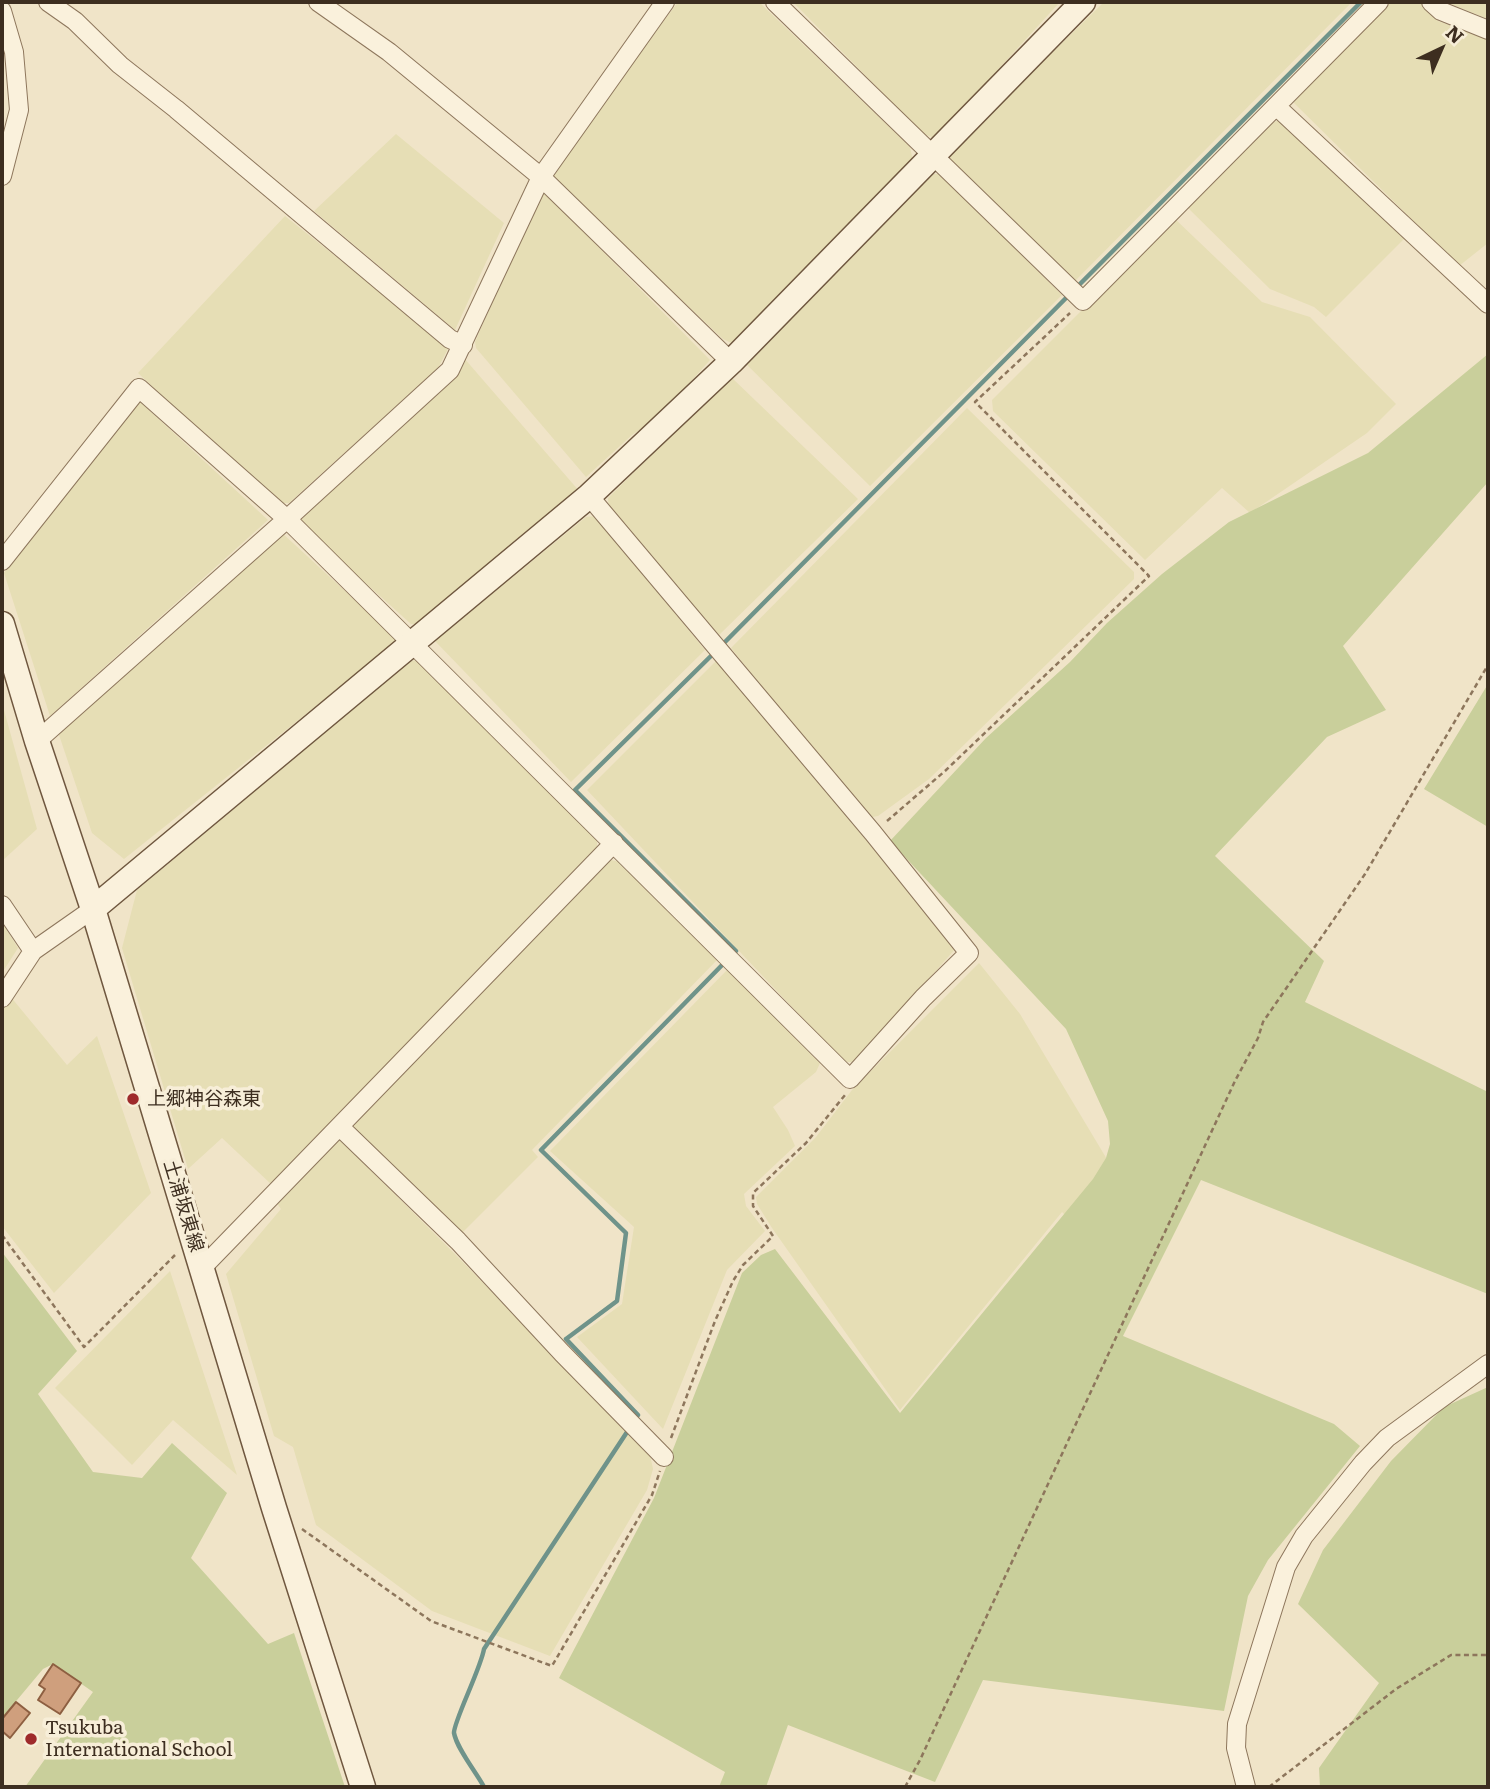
<!DOCTYPE html>
<html>
<head>
<meta charset="utf-8">
<style>
	body { margin:0 }
	#map { position:relative; width:1490px; height:1789px; overflow:hidden; background:#f0e4c8; font-family:Literata,serif }
	canvas { display:block }
	.frame { position:absolute; inset:0; border:4px solid #3d2e20; pointer-events:none }
	.north { position:absolute; left:1406px; top:14px; width:70px; height:70px; -webkit-text-stroke:5px #f7eed8; paint-order:stroke; rotate:44deg; font-size:19px; font-weight:700; line-height:28px; text-align:center; color:#3d2e20 }
	.north::after { content:''; display:block; margin:auto; width:24px; height:32px; background:#3d2e20; clip-path:polygon(50% 0,100% 100%,50% 72%,0 100%) }
</style>
</head>
<body>
<div id="map">
<canvas width="1490" height="1789"></canvas>
<div class="frame"></div>
<div class="north">N</div>
</div>
<script>
const ctx = document.querySelector('canvas').getContext('2d');
ctx.lineJoin = 'round';
function fill(path, color) { ctx.fillStyle = color; ctx.fill(path, 'evenodd'); }
function stroke(path, color, width, dash) { ctx.strokeStyle = color; ctx.lineWidth = width; ctx.lineCap = dash ? 'butt' : 'round'; ctx.setLineDash(dash || []); ctx.stroke(path); }
function write(font, color, halo, rows, align = 'center') {
  ctx.font = font + ' Literata,"Noto Sans JP",serif'; ctx.lineWidth = 7; ctx.setLineDash([]); ctx.textBaseline = 'middle'; ctx.strokeStyle = halo; ctx.fillStyle = color; for (const [text, x, y, turn = 0] of rows) {
    ctx.save(); ctx.translate(x, y); ctx.rotate((+turn || 0) * Math.PI / 180); ctx.textAlign = isNaN(turn) ? turn : align; if (halo) ctx.strokeText(text, 0, 0); ctx.fillText(text, 0, 0); ctx.restore();
  }
}
const farmland = new Path2D(`
	M678 2H759L910 147 913 161 932 174H940L1062 295 870 486 744 362 742 348 723 339 556 182 552 171Z
	M793 2H1060L935 138 923 134Z
	M1104 2H1352L1074 282 949 165V154Z
	M1387 2H1420L1438 21 1488 39V243L1459 266 1294 103 1295 93Z
	M1446 2H1488V19L1448 3Z
	M1280 120 1407 236 1326 317 1314 307 1270 289 1187 207 1271 123Z
	M396 134 504 223 455 330 314 211Z
	M540 193H545L710 360 661 415 632 435 586 477 476 348 475 342Z
	M285 216 449 347 438 368 289 503H276L138 373Z
	M1174 218 1262 302 1310 317 1396 404 1367 433 1250 513 1222 488 1145 560 993 411 992 400Z
	M464 358 580 492 419 624H411L299 523V515L454 379Z
	M731 377 858 499 719 635 609 511 608 498Z
	M139 401 268 520 50 716 4 573 132 403Z
	M967 408 1134 572V579L929 779 878 816 867 818 731 648Z
	M595 516 705 650 571 782 435 641 586 517Z
	M281 532 396 638 395 643 124 859 92 833 57 729Z
	M419 660 597 837V848L272 1185 222 1138 188 1169 122 948 137 890 410 661Z
	M716 661 957 947 855 1062H844L587 790Z
	M2 703 37 829 2 861Z
	M611 860 626 863 718 959 532 1150 538 1157 462 1233 355 1130 353 1121Z
	M2 922 18 948 2 973Z
	M979 963 1020 1014 1126 1191 1092 1242 1062 1212 900 1410 772 1228 757 1204 756 1197 816 1137 852 1090Z
	M727 970 820 1063 816 1072 773 1107 788 1130 795 1146 744 1194 746 1206 765 1231 727 1270 663 1429 577 1337 622 1304 634 1227 550 1151Z
	M10 996 67 1065 97 1036 151 1193 54 1293 2 1226V1009Z
	M338 1138 454 1253 650 1455 653 1469 647 1490 550 1656 432 1611 316 1525 293 1447 274 1436 226 1274 281 1209 276 1202Z
	M170 1271 237 1475 173 1420 132 1465 55 1388Z`);
const green = new Path2D(`
	M1488 354V482L1343 646 1386 710 1327 737 1215 856 1324 961 1305 1002 1488 1092V1294L1201 1180 1123 1336 1334 1424 1360 1446 1268 1560 1248 1596 1224 1711 983 1680 935 1782 788 1725 766 1787H719L725 1772 559 1678 654 1498 742 1273 761 1255 775 1249 900 1413 1093 1179 1106 1158 1110 1144 1108 1121 1066 1029 890 841 986 738 1070 662 1107 623 1162 574 1229 522 1368 453Z
	M1488 684V827L1424 789Z
	M2 1252 77 1351 38 1394 93 1472 142 1478 172 1443 227 1493 191 1558 268 1644 294 1633 345 1787H25L93 1692 53 1664 43 1669 2 1718Z
	M1488 1387V1787H1320L1319 1768 1379 1683 1298 1604 1323 1550 1391 1461 1444 1407Z`);
const stream = new Path2D(`
	M1076 288 1361 2
	M721 646 1070 294
	M715 652 575 790 736 951 732 955
	M633 1421 638 1415 566 1339 617 1301 626 1233 541 1150 726 961
	M484 1787C476 1772 457 1749 454 1733 453 1723 481 1668 484 1649L629 1429`);
const building = new Path2D(`
	M53 1664 81 1683 60 1714 38 1700 45 1689 39 1685Z
	M16 1702 30 1713 10 1738 2 1731V1719Z`);
const path = new Path2D(`
	M887 821 945 771 1149 576 975 402 1070 313
	M2 1235 84 1347 175 1255
	M671 1438 715 1321 733 1281 743 1265 773 1236 753 1206V1193L806 1143 845 1095
	M302 1529 431 1621 552 1666 652 1495 660 1471
	M905 1787 920 1760 1235 1081 1258 1038 1263 1022 1365 874 1488 665
	M1269 1787 1396 1689 1451 1655H1488`);
const street = new Path2D(`
	M48 2 75 21 120 65 176 109 450 339 463 345
	M318 2 389 52 541 177 731 362
	M775 2 1083 301 1379 2
	M1431 2 1441 11 1488 30
	M2 11 14 52 19 110 2 176
	M1277 107 1488 304
	M2 561 139 388 287 519 850 1079 923 998 969 953 873 833 589 496
	M37 741 287 519 450 370 541 177 665 2
	M2 905 33 951
	M2 998 33 951 93 909
	M340 1127 458 1241 562 1353 664 1457
	M202 1268 614 843
	M1246 1787 1236 1748 1237 1724 1286 1567 1304 1536 1363 1463 1387 1438 1488 1364`);
const secondary = new Path2D(`
	M2 624 37 741 93 909 274 1508 363 1787
	M93 909 589 496 731 362 1083 2`);
const markers = [
	[133,1099,7,"#9e2a2b"],
	[31,1739,7,"#9e2a2b"]
];
const poiNames = [
	["上郷神谷森東",147,1099],
	["Tsukuba",45,1728],
	["International School",45,1750]
];
const streetNames = [
	["土浦坂東線",183,1206,73]
];
fill(farmland, '#e6deb5');
fill(green, '#c9cf9b');
stroke(stream, '#6f938a', 4.5);
fill(building, '#cf9f7d');
stroke(building, '#8d5f41', 2);
stroke(street, '#8d765c', 20);
stroke(secondary, '#6f573f', 27);
stroke(path, '#8d765c', 2.5, [5, 3.5]);
stroke(street, '#faf1dc', 18);
stroke(secondary, '#faf1dc', 24);
for (const [x, y, r, color] of markers) { const dot = new Path2D(); dot.arc(x, y, r, 0, 2 * Math.PI); ctx.fillStyle = color; ctx.fill(dot); stroke(dot, '#f7eed8', 2.5); }
write('19px', '#3d2e20', '#f7eed8', poiNames, 'left');
write('19px', '#3d2e20', '#f7eed8', streetNames);
</script>
</body>
</html>
